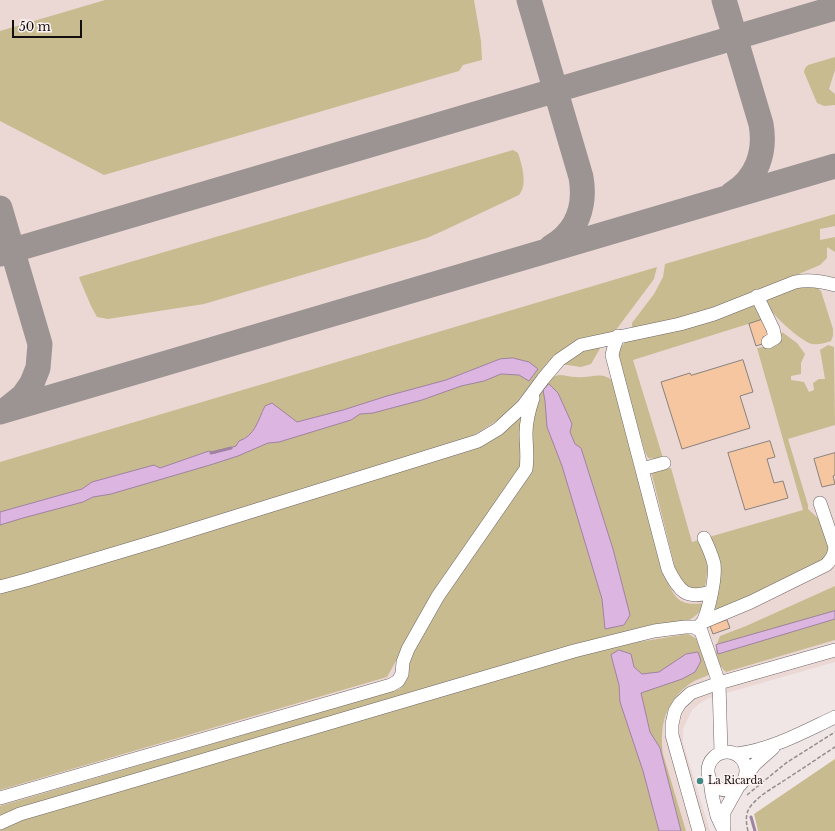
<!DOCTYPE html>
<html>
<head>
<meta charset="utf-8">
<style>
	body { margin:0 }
	#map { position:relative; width:835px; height:831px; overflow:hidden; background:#f0e6e5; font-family:"Libre Baskerville",serif }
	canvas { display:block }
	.scale { position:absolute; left:12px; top:20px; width:70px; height:18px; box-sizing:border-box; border:2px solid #130f0f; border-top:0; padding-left:5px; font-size:12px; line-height:14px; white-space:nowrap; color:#130f0f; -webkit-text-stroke:3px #fef3f2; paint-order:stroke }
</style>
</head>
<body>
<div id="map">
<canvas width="835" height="831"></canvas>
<div class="scale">50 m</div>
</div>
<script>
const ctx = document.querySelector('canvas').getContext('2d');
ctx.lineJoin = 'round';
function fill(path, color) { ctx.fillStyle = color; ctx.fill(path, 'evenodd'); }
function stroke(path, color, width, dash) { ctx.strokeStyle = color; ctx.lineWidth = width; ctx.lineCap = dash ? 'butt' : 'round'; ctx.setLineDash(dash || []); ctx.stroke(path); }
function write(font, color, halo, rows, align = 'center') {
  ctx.font = font + ' "Libre Baskerville",serif'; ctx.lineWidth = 3; ctx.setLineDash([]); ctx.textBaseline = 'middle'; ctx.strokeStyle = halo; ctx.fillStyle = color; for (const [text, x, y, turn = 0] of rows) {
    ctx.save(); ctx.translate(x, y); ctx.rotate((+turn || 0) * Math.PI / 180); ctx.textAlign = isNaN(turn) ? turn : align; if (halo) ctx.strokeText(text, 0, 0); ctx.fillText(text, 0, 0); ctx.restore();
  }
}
const built = new Path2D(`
	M0 0H835V662L709 698 699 704 692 710 683 729V743L710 831H0Z`);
const green = new Path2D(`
	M105 0H474L481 41 482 60 463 65 459 71 104 175 0 121V31Z
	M835 57V70L829 89 835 94V105L824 106 817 103 804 72 805 68 808 65Z
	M513 150 518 153C522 165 528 185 519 195L447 229 427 238 204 304 108 319 97 317 91 306 80 280 79 277Z
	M835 214V226L820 229V240L835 237V252L827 247V258L820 265 773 285 685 319 636 329 632 327V323L654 294 663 277 665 264Z
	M657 267 654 279 616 330 606 334 544 369 506 415 458 445 0 582V462Z
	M800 287H816L821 291 833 329V336L831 341C825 343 819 345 812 344 800 341 769 312 764 300Z
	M755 302 764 319 633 360 663 458 657 459 648 458 645 452 619 361V350L626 341Z
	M782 332 797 343 805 354 801 363V374L791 376V380L804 382 809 392 814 390 813 383 819 379H825L820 350 828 345 834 347 835 425 788 439 808 505V509L822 522 829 547 827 556 820 563 715 613 716 593 709 537 803 510 757 348C770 346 776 345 782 332Z
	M605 340 591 364 581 367 560 364 570 355Z
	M559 375C565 375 570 377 576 377 589 379 601 370 613 381L664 573C674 596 676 607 705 603 700 612 695 618 685 622L556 650 25 806 0 816V806L400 689 407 661 440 602 530 468 533 407 548 378Z
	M521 411 523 464 400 654 387 677 0 790V590L456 453Z
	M671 468 692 542 699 540 707 554 708 566 705 587 696 592 682 586 675 568 651 471Z
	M835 586V640L726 672C714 661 714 650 720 636L746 626Z
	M688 634 697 639 711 674C705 677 697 679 691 683 666 700 659 725 663 754L686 831H0V827L16 820 613 646Z
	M835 759V831H758L754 814Z`);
const water = new Path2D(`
	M513 358 529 362 538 369 529 381 519 375 501 374 484 381 461 386 422 400 373 413 360 414 351 420 279 442 268 443 238 456 210 465 111 494 93 497 83 502 23 518 0 525V512L82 489 92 482 154 465 160 468 209 451 215 453 236 446 239 441C255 436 258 420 265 406L272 403 297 422 343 410 387 396 446 380 500 359Z
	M549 384 558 393 572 424 570 432 575 444 581 448 613 549 630 615 624 625 605 629 602 599 562 466 547 427 545 401 543 390Z
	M835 611V619L718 654 716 645Z
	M619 650 631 654 634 667 642 674 659 672 686 654 698 652 701 661 695 672 682 679 641 693 650 732 660 748 681 831H659L643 771 620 702 619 685 611 655Z`);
const stream = new Path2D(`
	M211 453 231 448
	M751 817 755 831`);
const taxiway = new Path2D(`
	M529 0 581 177C586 206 577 232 551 247
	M724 0 761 124C766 152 757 179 732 194
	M0 208 40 344 38 368 32 383 23 396 8 408
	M0 254 835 8
	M0 412 835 166`);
const building = new Path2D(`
	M764 319 769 335 763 337 765 343 756 346 749 324Z
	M743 360 753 392 740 396 750 428 682 449 661 382 690 373 691 375Z
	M770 441 775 457 767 459 774 483 783 481 788 498 745 510 728 453Z
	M835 453V475L833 476 835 484 822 487 814 459Z
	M727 620 730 628 713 634 710 626Z`);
const path = new Path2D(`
	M747 795 786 763 835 732
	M748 831C746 823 745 814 750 807 759 795 773 788 785 780 802 769 818 758 835 747`);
const minor = new Path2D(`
	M757 296 773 329 775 338 768 342
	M618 336 614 347 612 355 668 569C679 591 686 600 711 592
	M642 469 664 463
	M0 587 26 580 163 539 478 441 498 429 523 406 543 379 559 360 581 345 680 324 714 314 795 282C809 279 821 281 835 285
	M703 622C709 609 716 578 714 564 712 555 708 547 704 538
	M697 628 703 622 751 602 826 565C832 559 834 555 835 547L820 503
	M708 771a19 19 0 1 1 38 0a19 19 0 1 1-38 0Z
	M737 754C773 749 803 732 835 717
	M747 775 755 764 773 748
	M710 780 712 795 717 816 724 831
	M0 798 391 685 398 681 402 674 403 662 408 649 438 596 526 469C528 457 526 445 526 433 526 420 529 410 533 398
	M0 823 20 814 51 805 574 651 654 631 685 627H694L701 631 719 683 721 752
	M724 827V812L738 787
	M699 831 672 735V724L675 711 680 703 691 693 719 683 835 650`);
const markers = [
	[700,781,4,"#408884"]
];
const poiNames = [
	["La Ricarda",708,781]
];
fill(built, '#ebd8d5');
fill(green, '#c8bb90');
fill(water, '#dcb5e1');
stroke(water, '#a083a2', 1);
stroke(stream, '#a083a2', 3);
stroke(taxiway, '#9c9493', 25);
fill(building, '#f5c6a0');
stroke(building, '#89827d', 1);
stroke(minor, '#6e6564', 14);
stroke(path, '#948d8c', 1.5, [4, 2]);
stroke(minor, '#fff', 13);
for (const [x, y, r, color] of markers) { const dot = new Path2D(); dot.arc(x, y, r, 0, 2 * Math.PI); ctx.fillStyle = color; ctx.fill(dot); stroke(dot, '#fef3f2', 1.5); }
write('10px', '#130f0f', '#fef3f2', poiNames, 'left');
</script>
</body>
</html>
